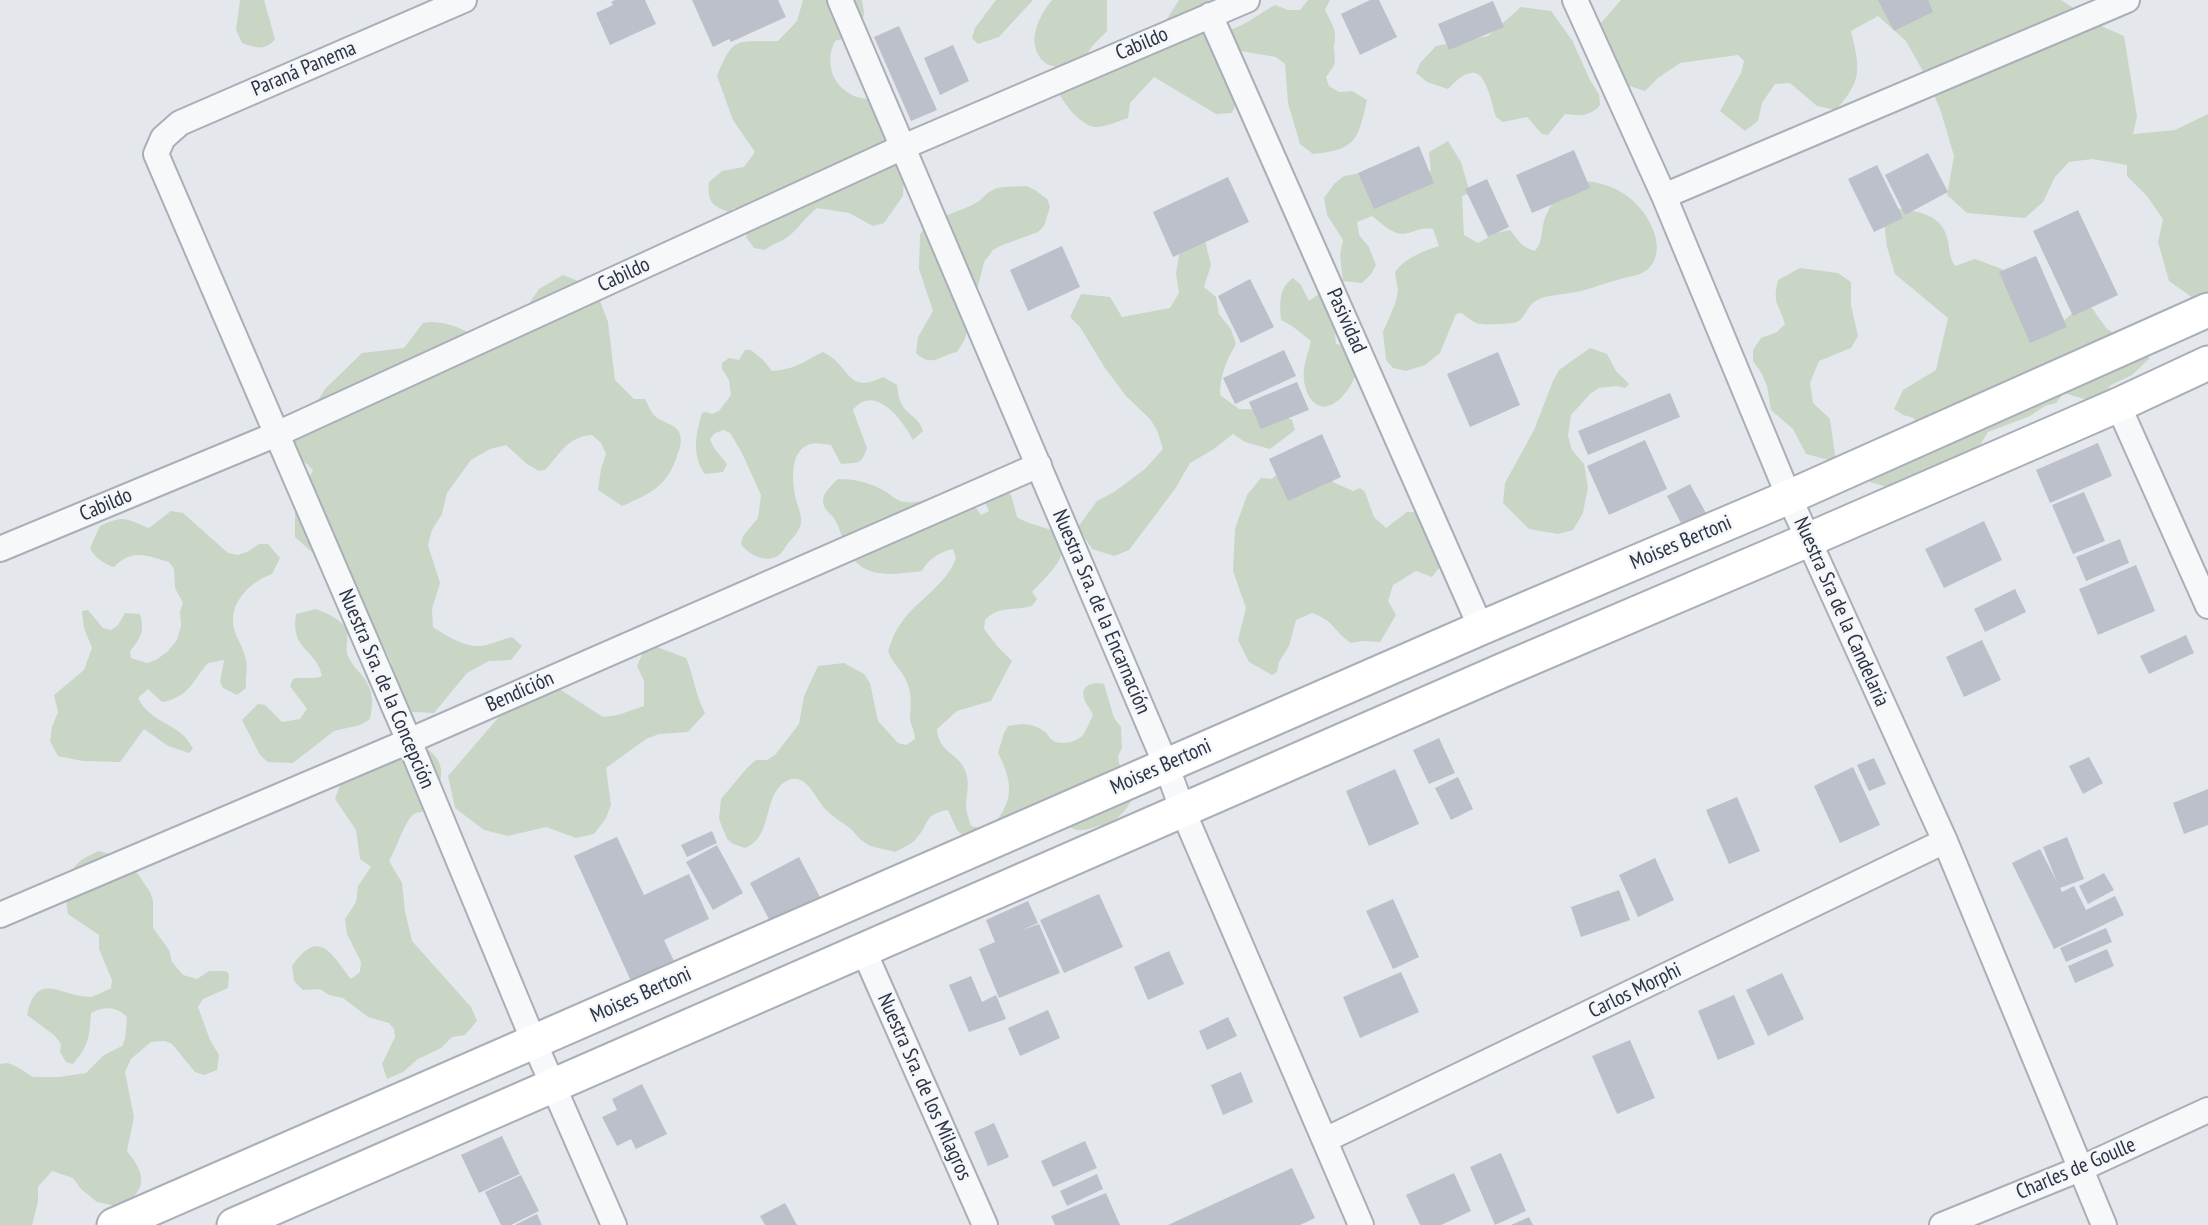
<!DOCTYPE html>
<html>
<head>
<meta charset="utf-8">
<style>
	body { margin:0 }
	canvas { display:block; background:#e4e7ec }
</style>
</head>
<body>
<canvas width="2208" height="1225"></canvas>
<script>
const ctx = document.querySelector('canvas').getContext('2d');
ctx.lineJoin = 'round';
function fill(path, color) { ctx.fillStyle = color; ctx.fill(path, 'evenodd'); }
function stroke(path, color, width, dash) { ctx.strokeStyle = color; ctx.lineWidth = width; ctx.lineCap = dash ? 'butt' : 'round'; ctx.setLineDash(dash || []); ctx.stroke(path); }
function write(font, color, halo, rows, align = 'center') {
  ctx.font = font + ' "PT Sans Narrow",sans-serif'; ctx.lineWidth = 5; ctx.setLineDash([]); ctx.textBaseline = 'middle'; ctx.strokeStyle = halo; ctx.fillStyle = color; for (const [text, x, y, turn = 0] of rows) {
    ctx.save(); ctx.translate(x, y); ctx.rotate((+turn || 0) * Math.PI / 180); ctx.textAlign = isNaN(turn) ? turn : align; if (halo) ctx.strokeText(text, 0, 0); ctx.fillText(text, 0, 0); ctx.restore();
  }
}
const green = new Path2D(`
	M240 0H264L275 39C266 51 255 48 242 43L236 30Z
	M803 0H862L864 12 861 33 835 41C825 61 831 84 852 95 866 102 869 94 883 107L889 154 904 179 903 196 884 223 873 226 849 213 817 208C806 216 799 228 789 236 781 242 772 244 765 250L754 248 746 237 748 228 746 208H734L729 212C712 206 707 201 709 182L722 171 744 167 755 152 733 120 717 76C734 33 738 43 778 41L797 21Z
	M996 0H1033L999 37 978 44 972 38 975 28Z
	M1052 0H1107V31C1099 40 1089 46 1086 59L1160 30 1179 0H1209L1215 9 1223 32C1246 26 1255 16 1275 5L1288 10H1300L1308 0H1330L1325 10C1329 19 1336 28 1335 38 1335 45 1333 44 1334 50 1336 65 1335 65 1326 77L1329 86 1339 92 1352 91 1367 100C1358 140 1356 150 1313 154L1300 144 1288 103 1285 64 1276 57 1235 50 1240 95 1232 113 1216 114 1154 77 1130 103 1128 118C1118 121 1106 127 1095 127 1082 126 1063 104 1059 92 1057 85 1059 76 1059 69 1055 65 1048 66 1044 62 1025 44 1038 17 1052 0Z
	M1621 0H2061L2101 26 2124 36 2136 110 2137 117 2133 134 2175 130 2208 114V300L2193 298 2169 281 2158 242 2163 219 2147 196 2127 176V165L2092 159 2069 162 2055 177 2043 202 2025 218 1967 213 1947 195 1954 156 1941 112 1929 82 1906 41 1878 16 1851 31C1860 69 1863 79 1836 110L1817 106 1790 83 1775 84 1762 103 1758 121 1745 131 1720 111 1741 73 1744 61 1738 55 1680 63 1658 78 1645 91 1620 83 1596 33 1601 23Z
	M1521 7 1551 11 1572 40 1590 80 1599 94 1600 105C1590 117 1579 116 1565 114L1548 135 1542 134 1527 117 1503 122 1496 117C1487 88 1483 51 1448 89L1427 82 1416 73 1420 63 1436 46 1488 36Z
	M1448 141 1461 162 1470 193 1462 196 1464 235 1478 243 1496 233 1510 230C1518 240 1521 247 1535 251 1543 241 1541 232 1544 221 1549 206 1562 185 1578 182 1596 179 1619 188 1632 200 1650 215 1669 251 1647 270 1639 276 1626 277 1617 280 1601 284 1587 291 1570 293 1559 295 1544 295 1534 302 1527 307 1525 318 1517 322 1513 324 1484 325 1479 324 1474 323 1466 316 1461 313L1456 314 1440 353 1425 365 1406 371 1393 368 1386 360 1383 332 1395 304 1398 291 1395 272C1405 258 1423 251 1439 246L1433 229C1422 226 1414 233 1403 234 1392 234 1381 223 1372 216L1357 222 1359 235 1369 247 1376 265 1371 274 1362 283 1343 281 1340 255 1343 240 1327 215 1324 198 1334 184 1344 176 1360 173 1413 178 1431 171 1429 152Z
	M1026 186 1035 190 1047 199 1050 207 1044 226 1038 232 1000 246 993 250 984 262 965 339 957 352C939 356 932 368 916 353L918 337 933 311 919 269 920 234C935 216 954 214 974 204 983 200 985 192 997 188 1006 186 1016 187 1026 186Z
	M1894 208C1915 211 1938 213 1946 234 1950 245 1948 256 1955 266L1975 259 2002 269 2010 280 2057 327 2078 308H2092L2106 328 2150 358 2132 375 2111 385 2099 400 2084 399 2064 393 2056 403 2045 406 2030 416 1988 432 1980 445 1981 456 1909 489 1887 487 1870 482 1867 472 1916 427 1914 418 1903 415 1894 409 1903 390 1936 370 1948 318 1895 274 1887 247 1884 223Z
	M1182 236 1204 237 1211 265 1204 287 1216 297 1219 314 1231 329 1236 344C1226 361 1220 376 1220 395L1239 409 1274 410 1292 420 1295 430 1270 449 1245 442 1233 434 1214 449 1190 463 1175 489 1129 550 1114 556 1092 549 1078 527 1097 501 1114 492 1145 469 1163 449 1157 430 1150 419 1126 396 1105 368 1080 327 1070 317 1081 294 1110 297 1122 317 1170 308 1179 293 1176 274Z
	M1800 268 1838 273 1851 282V305L1858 336 1851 348 1819 361 1810 383 1813 403 1830 419 1836 462 1806 454 1793 429 1771 410 1767 386 1762 374 1753 361V350L1761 338 1777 332 1785 324C1779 302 1772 306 1778 280Z
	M563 275 595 288 608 322 615 380 634 399H645C648 405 651 413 656 417 663 423 674 423 679 432 682 439 681 446 678 453 668 486 652 493 622 506L598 490 601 469 606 454 601 443 592 435C567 437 561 453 545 470L539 471 527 464 506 445 490 449 471 460 447 493 442 514 432 530 428 545 440 583 432 609 433 627C445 635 464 647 480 646 487 646 503 639 512 637L522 646 511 660 489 661 467 673 434 713 412 712 403 704 397 691 391 662 368 614 324 563 295 537V506L313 470 306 463 289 458 273 429 312 410 325 389 362 353 404 348 423 323C443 319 464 329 481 340L518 320 539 289Z
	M1293 278 1301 285 1309 301 1319 294C1337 309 1334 323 1336 344L1342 345 1349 340 1359 369C1354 379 1349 390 1341 398 1317 421 1301 392 1304 369 1305 360 1309 350 1311 341L1292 326 1281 320C1280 303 1278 289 1293 278Z
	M1590 348 1607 354 1616 371 1629 384 1625 388 1617 386 1599 388 1590 394 1571 415 1568 436 1572 450 1584 464 1588 487 1583 513 1573 530 1558 534 1529 529 1503 503 1505 483 1534 430 1553 381 1559 370Z
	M745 350H751L763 360 772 371C797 369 802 362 823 352 852 366 845 395 883 377L897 385C898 392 899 402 904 408 911 417 919 418 923 431L913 440C903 421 875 382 853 410L867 448C861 466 858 462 841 464L831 445C824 444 817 442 810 444 788 451 792 486 797 503 799 510 802 516 801 524 799 531 794 537 789 542 786 546 783 552 779 555 767 564 748 555 741 544L743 536 758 518 761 495 741 451 730 433 724 430 715 433 710 439 714 448 727 464 723 472 705 474C691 455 696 433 702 413L706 412 712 414 719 411 731 395 729 380 722 369V363L729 358 739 360Z
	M1311 464 1335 483 1353 491 1360 488 1365 492 1374 517 1386 528 1407 512H1417L1442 564 1432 577 1416 571 1393 585 1388 601 1396 615 1380 642 1362 641 1351 643C1333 631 1335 621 1312 613L1296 620 1289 646 1279 662 1277 672 1272 675 1249 662 1238 640 1246 608 1233 571 1235 529 1247 495 1261 478 1271 479 1278 474Z
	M838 479C854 479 867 482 881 489 890 493 895 501 905 502 921 505 937 493 953 490L971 501 981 515 989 511 983 497 1002 485 1011 495 1017 517C1029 525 1045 526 1054 532 1079 551 1044 578 1032 592L1037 599 1032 606C1015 611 999 605 985 620L984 629 998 647 1012 661 991 701 957 711 937 729C938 752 958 753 965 770 970 782 967 792 966 804 966 812 969 819 971 826L989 830C1013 803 1015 786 998 753L1004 733 1008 726C1021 723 1034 723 1045 732 1048 734 1049 738 1052 740 1060 746 1077 742 1083 735 1087 729 1090 721 1093 715 1091 709 1085 704 1084 698 1080 685 1094 681 1104 684L1114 718 1121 727 1122 748 1118 756 1119 764 1137 787C1134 800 1122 817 1110 823 1106 825 1102 825 1098 826 1084 831 1074 834 1063 820L968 841 957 830 948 810C923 814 930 824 915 840 910 845 902 848 895 852 886 849 871 848 864 842 859 839 856 834 852 830 844 823 834 818 826 810 815 798 804 766 782 784 763 801 772 837 745 848L733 844 727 839 719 819 721 799 747 768 756 760H767L775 755 799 724 804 696 818 666 844 663 864 674 870 683 878 721 898 743 906 745 915 739C915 731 910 724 910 718 911 704 912 693 906 680 901 669 892 663 888 651 891 643 894 633 899 626 915 601 946 586 956 558L953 549C940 552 928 559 922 571 903 573 879 578 862 567 845 555 844 536 835 520 831 513 823 510 823 501 823 492 832 485 838 479Z
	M171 511 183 513 228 553 238 555 247 552 259 544H268L280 558 272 574C250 582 228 603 234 629 237 639 244 649 246 660 248 669 245 679 246 688L237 695 223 688 220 682 224 660 208 663C192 681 190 697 162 702L148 689 138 698C152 726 180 721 193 749L189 753 168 746 144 729 120 762 83 761 58 756 50 741 52 727 58 712 54 695 84 670 92 648 84 628 82 611 88 610 103 628 111 630 118 625 125 613 140 614C145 631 141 638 130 651L131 658 147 663 156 660 168 651 177 640 181 626 180 611 183 603 175 588 174 569 169 562C146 556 133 548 114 567 105 565 93 556 90 548L100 526C125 514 126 519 149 528Z
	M316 609C326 613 337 617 344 626 351 635 344 646 348 656 351 663 356 669 361 674 373 689 374 701 370 719L360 725 334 731 293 763 268 762 260 755 242 720 258 704 265 705 282 722 300 719 307 709 290 686 293 679C303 676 314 680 322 676 316 648 290 651 296 614Z
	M657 647 686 658C694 676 695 695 705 713L688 732 659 734 646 739 606 768 611 805 606 818 594 834 576 838 546 827 508 836 484 830 455 808 448 776 511 703 553 685 603 717 618 715 644 706V681L637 666 645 648Z
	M393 736C419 742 450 753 439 786 437 795 430 803 425 811 422 812 417 812 414 814 405 820 396 850 389 861L402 883 405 911 412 941 471 1007 477 1021 465 1035 452 1037 441 1048 418 1059 403 1072 387 1079 382 1064 395 1037 394 1029 389 1023 368 1017 343 998 329 995 320 989 303 990 294 981 292 966C319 926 332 955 351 979L360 972 361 962 347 934 345 919 356 902 358 886 371 867 360 859 356 830 335 799 350 757 360 748Z
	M98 851 114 855 138 874 150 892 153 901V928L169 950 172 962 183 975 197 979 209 971H226L229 974 228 988 203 999 198 1007 210 1040 219 1055 217 1070 204 1075 195 1072 172 1044 165 1041 151 1042 131 1059 125 1072 134 1117 127 1151C146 1175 148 1189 121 1207L97 1202 81 1189 73 1178 52 1171 38 1187V1202L32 1225H0V1064L8 1063 19 1068 33 1077H59L86 1073 104 1055 122 1046 125 1039 127 1017C117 1006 103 1006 91 1013 89 1038 90 1043 73 1064L66 1062 60 1052 61 1044 54 1035 27 1015C37 969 61 997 90 997 96 996 105 991 111 988L112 980 99 949V935L68 914C65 892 63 874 83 859 87 856 94 854 98 851Z`);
const building = new Path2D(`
	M615 0H645L656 24 610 45 596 13 613 5 611 2Z
	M692 0H778L786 17 731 42 729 39 713 47Z
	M1370 0H1379L1397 37 1360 55 1341 14Z
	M1878 0H1928L1933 12 1894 31Z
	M1493 1 1504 27 1449 50 1438 24Z
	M899 26 937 110 911 121 874 37Z
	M953 45 969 81 940 95 924 58Z
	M1419 146 1434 183 1374 209 1358 173Z
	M1574 150 1590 188 1532 213 1516 175Z
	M1928 153 1948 192 1905 215 1885 175Z
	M1877 165 1903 218 1874 232 1848 179Z
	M1228 177 1249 222 1173 257 1153 212Z
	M1487 179 1509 227 1488 237 1465 189Z
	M2078 210 2118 295 2073 316 2033 231Z
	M1062 246 1080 287 1028 311 1010 270Z
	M2036 256 2067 327 2030 343 1999 272Z
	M1250 279 1274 327 1241 343 1218 296Z
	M1284 350 1296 376 1235 404 1223 378Z
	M1498 352 1520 405 1470 427 1447 374Z
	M1297 382 1309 410 1261 429 1249 402Z
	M1670 393 1680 417 1588 455 1578 431Z
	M1322 434 1341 477 1288 501 1269 459Z
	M1645 440 1667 489 1609 515 1587 466Z
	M2098 443 2112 476 2050 503 2036 470Z
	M1690 484 1707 515 1683 527 1667 496Z
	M2084 492 2105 541 2073 554 2052 505Z
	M1984 521 2002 560 1944 588 1925 549Z
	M2120 539 2129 563 2086 581 2076 557Z
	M2136 565 2155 611 2098 635 2079 589Z
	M2015 589 2026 612 1985 632 1974 609Z
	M2186 635 2194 653 2149 674 2140 656Z
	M1982 640 2001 680 1964 697 1946 657Z
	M1439 738 1455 773 1429 784 1413 750Z
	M2089 757 2103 783 2083 794 2069 766Z
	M1874 758 1886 784 1869 791 1857 765Z
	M1853 767 1880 825 1840 843 1814 786Z
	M1395 769 1419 824 1369 846 1346 791Z
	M1458 777 1473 809 1451 820 1435 788Z
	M2208 789V825L2184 834 2173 803Z
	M1737 797 1760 851 1729 864 1706 810Z
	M712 831 717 843 687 857 681 845Z
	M617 837 644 895 689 874 709 919 664 940 674 961 631 981 574 856Z
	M2067 837 2084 879 2060 888 2062 892 2074 886 2086 910 2115 896 2124 915 2054 949 2012 863 2040 849 2057 882 2043 847Z
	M717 845 743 893 713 910 686 862Z
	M799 857 821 899 772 925 750 883Z
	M1655 858 1674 900 1638 917 1619 875Z
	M2104 873 2114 890 2088 904 2079 886Z
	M1619 890 1630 920 1581 937 1571 907Z
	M1099 894 1123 947 1064 973 1040 920Z
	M1393 899 1419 957 1393 969 1366 911Z
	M1028 901 1038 923 1022 930 1039 924 1060 973 999 998 979 949 995 942 986 920Z
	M2106 928 2112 942 2066 962 2060 948Z
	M2107 949 2114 966 2075 983 2068 966Z
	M1169 951 1184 984 1148 1000 1134 967Z
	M1401 972 1419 1012 1360 1038 1343 997Z
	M1782 973 1804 1019 1768 1036 1746 990Z
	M971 976 982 1002 996 995 1006 1019 969 1032 949 985Z
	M1734 995 1755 1044 1718 1060 1698 1011Z
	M1048 1010 1060 1038 1020 1056 1008 1028Z
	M1228 1017 1237 1036 1207 1050 1199 1031Z
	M1630 1040 1655 1098 1617 1114 1592 1056Z
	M1241 1072 1253 1102 1223 1115 1211 1085Z
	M642 1084 667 1134 636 1149 631 1139 617 1146 602 1117 617 1110 612 1099Z
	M994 1123 1009 1157 988 1166 974 1132Z
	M502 1136 520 1174 479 1193 461 1155Z
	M1085 1141 1097 1168 1053 1187 1041 1161Z
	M1501 1153 1526 1211 1495 1225 1470 1167Z
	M1292 1168 1315 1218 1300 1225H1168Z
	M1454 1173 1471 1211 1441 1225H1420L1406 1195Z
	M1097 1174 1103 1189 1067 1206 1060 1191Z
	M521 1175 539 1211 511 1225H501L485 1192Z
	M1106 1193 1120 1225H1055L1051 1216Z
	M785 1203 797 1225H765L760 1216Z
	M537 1214 542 1225H515Z
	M1529 1217 1533 1225H1511Z`);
const street = new Path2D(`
	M464 0 180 123 163 138 156 154 409 741 534 1042 614 1225
	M840 0 1166 765 1183 811 1361 1225
	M1575 0 1664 196 1789 497 1945 841 2104 1225
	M1210 15 1481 628
	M1664 196 2127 0
	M2118 405 2208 606
	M0 549 277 434 903 147 1247 0
	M0 915 409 741 1039 465
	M863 949 985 1225
	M1325 1140 1945 841
	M1942 1225 2080 1169 2208 1110`);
const secondary = new Path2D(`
	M114 1225 1481 628 1789 497 2208 310
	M234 1225 1501 671 1808 540 2118 405 2208 363`);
const streetNames = [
	["Cabildo",1142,44,-23],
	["Paraná Panema",304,69,-23],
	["Cabildo",624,275,-25],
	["Pasividad",1346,321,66],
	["Cabildo",106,505,-23],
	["Moises Bertoni",1681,543,-23],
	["Nuestra Sra. de la Encarnación",1101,612,67],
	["Nuestra Sra de la Candelaria",1841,612,66],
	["Nuestra Sra. de la Concepción",386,689,67],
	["Bendición",520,692,-24],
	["Moises Bertoni",1161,767,-24],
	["Carlos Morphi",1635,991,-26],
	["Moises Bertoni",641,995,-24],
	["Nuestra Sra. de los Milagros",924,1087,66],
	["Charles de Goulle",2076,1169,-23]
];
fill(green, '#c9d6c5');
fill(building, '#bbc0ca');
stroke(street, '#a9aeb7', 28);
stroke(secondary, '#a9aeb7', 37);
stroke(street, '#f7f8fa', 24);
stroke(secondary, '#fff', 33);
write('21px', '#2b3445', '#f4f6f9', streetNames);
</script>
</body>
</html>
